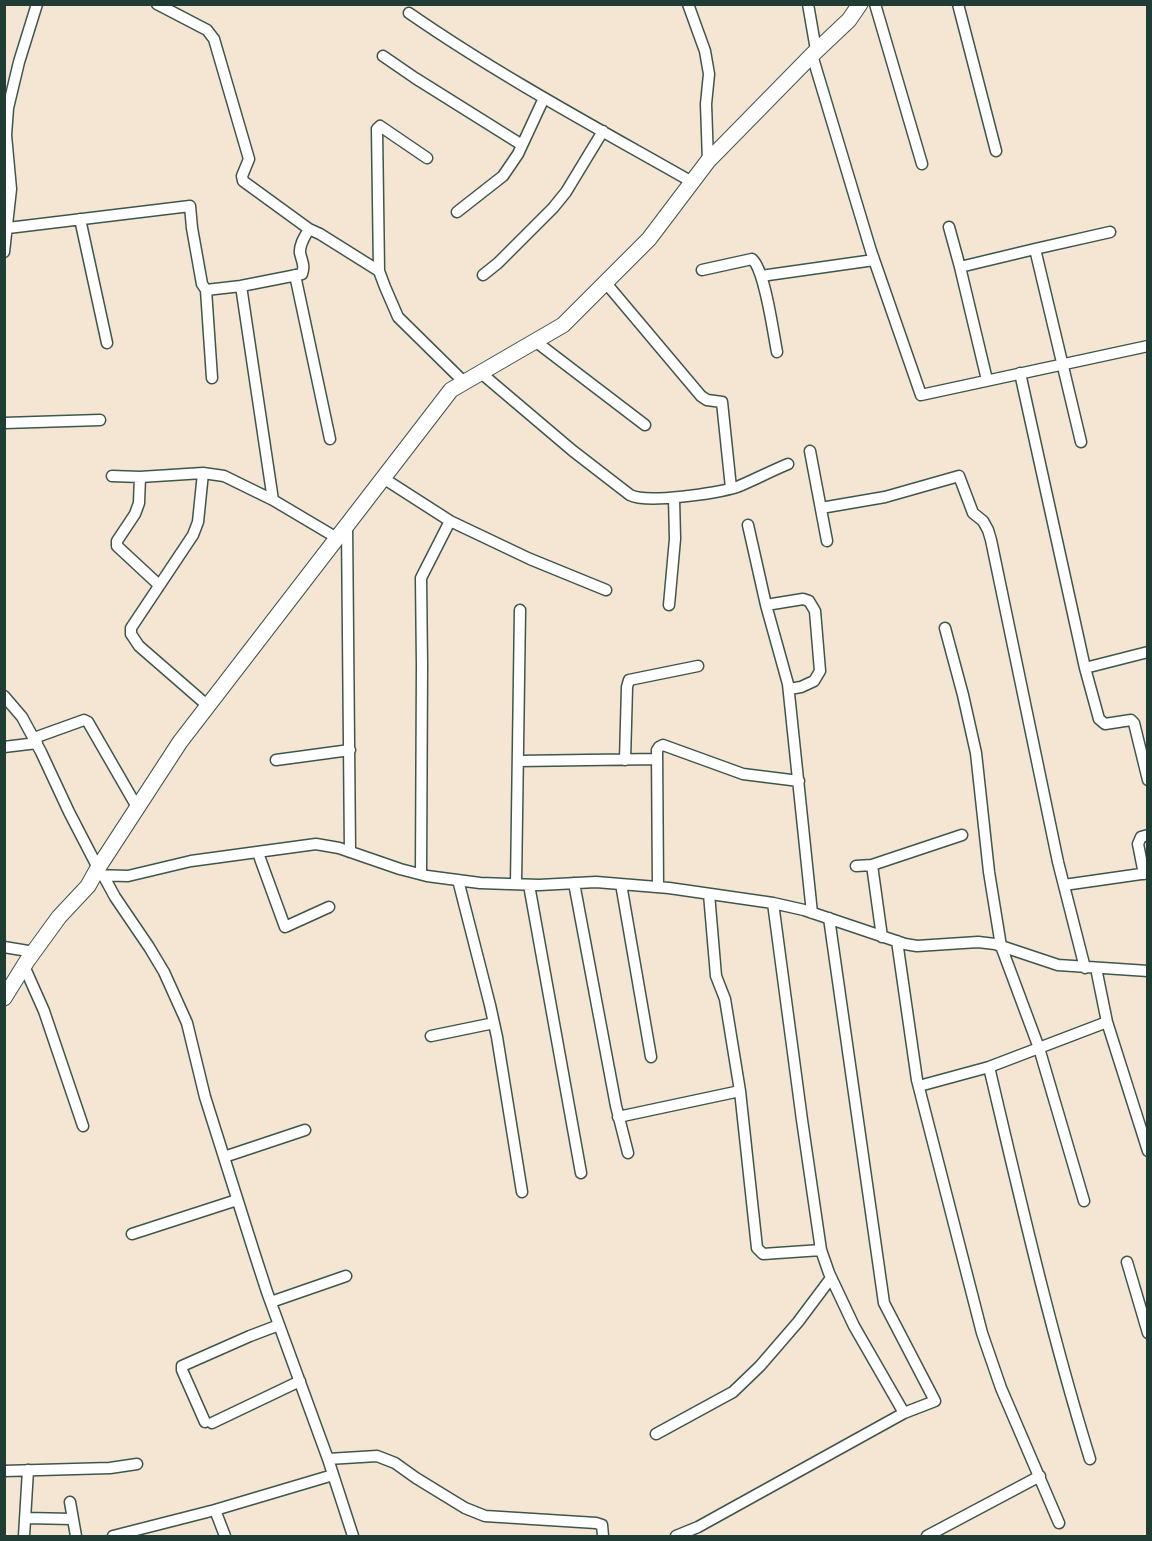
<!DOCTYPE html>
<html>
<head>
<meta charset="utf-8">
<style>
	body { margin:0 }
	#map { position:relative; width:1152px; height:1541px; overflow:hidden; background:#f4e6d2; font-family:"EB Garamond",serif }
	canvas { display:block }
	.frame { position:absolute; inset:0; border:6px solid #1f3d34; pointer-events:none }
</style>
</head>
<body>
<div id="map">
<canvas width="1152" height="1541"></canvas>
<div class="frame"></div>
</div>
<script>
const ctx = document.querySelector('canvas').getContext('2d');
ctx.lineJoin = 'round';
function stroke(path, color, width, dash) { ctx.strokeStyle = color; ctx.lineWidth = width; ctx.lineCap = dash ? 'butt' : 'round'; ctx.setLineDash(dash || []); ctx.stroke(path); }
const minor = new Path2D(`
	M157 4 207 30 214 39 249 159 242 176 243 181 309 229 320 234 379 271
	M688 4 705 51 709 74 706 104 708 161
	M808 4 816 50
	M875 4 922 164
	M958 4 996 151
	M409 13C500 76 597 128 692 182
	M812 55 871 251 921 395 1148 346
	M383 56 415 78 522 145
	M427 158 380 126 377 129 379 271 385 287 398 317 465 383
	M457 212 503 176 518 154 544 98
	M80 219 107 343
	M949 227 960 267 987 380
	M8 228 190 206 192 228 202 284 206 290 241 286 302 274C305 265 302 262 300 253 299 245 305 236 309 229
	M1035 249 1081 442
	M4 252 11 189 6 135 8 108 19 62 37 4
	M960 267 1035 249 1110 232
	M702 270 752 259C765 270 773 332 777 352
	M295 275 330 439
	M483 275 498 263 553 208 566 192 603 131
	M761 276 874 260
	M605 282 701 396 707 400 722 402 731 488
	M241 286 273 500
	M206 290 212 378
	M535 341 645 425
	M481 373 573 451 630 495C647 504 717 493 737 487 754 480 771 471 788 464
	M1020 373 1085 668 1099 719 1105 724 1131 720 1134 723 1148 780
	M4 423 100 420
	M810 451 827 541
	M203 473 198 522 193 535 131 628V634L139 646 208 706
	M112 476 140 477 203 473 224 476 273 500 337 538
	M140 477 139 503 135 514 117 541V546L159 585
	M383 478 450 521 530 559 606 590
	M821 508 885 497 959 476 973 513 983 521 988 530 991 540 1058 862 1085 968
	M347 524 350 852
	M748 525 766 605 788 684 812 913
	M669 605 675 539 674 498
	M766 605 803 599 809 601 815 611 820 671 814 681 801 687 789 689
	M945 628 963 695 976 753 989 872 1001 946 1039 1048 1084 1201
	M1085 668 1148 652
	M4 696 22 717 41 752 69 812 98 868
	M34 738 84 720 88 722 137 807
	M4 747 37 743
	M276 760 350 750
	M625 760 627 687 629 680 698 666
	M518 761 657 759
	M258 853 285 927 329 907
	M872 865 882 937
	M856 866 872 865 962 835
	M421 874 422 665 421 578 450 521
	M1144 874 1138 844 1141 837 1148 835
	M94 875 128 876 191 861 316 844 339 848 400 869 427 876 480 883 539 885 596 882 669 888 773 903 804 910 905 944 917 946 978 942 995 944 1058 965 1148 971
	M103 875 115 897 149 947 164 972 187 1023 205 1097 254 1252 267 1292 328 1459 353 1536
	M458 880 490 1005 497 1037 522 1192
	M574 883 616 1106 628 1153
	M516 884 520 610
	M621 884 651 1057
	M529 885 581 1173
	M1064 885 1148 873
	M658 887 657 750 659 747 663 745 743 774 799 781
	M709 894 716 976 725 999 740 1091 757 1248 763 1254 821 1250
	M773 903 802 1120 821 1250 829 1273 854 1326 904 1413
	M897 941 917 1080 982 1333 1001 1388 1059 1523
	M4 947 34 952
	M24 966 44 1011 83 1126
	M1096 968 1107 1022 1148 1151
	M431 1036 494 1023
	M989 1067C1020 1198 1050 1330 1090 1459
	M919 1086 989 1067 1107 1022
	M618 1117 740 1091
	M224 1157 305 1130
	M132 1234 237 1200
	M1127 1262 1148 1333
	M271 1302 346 1276
	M205 1422 182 1370V1366L250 1336 279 1325
	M212 1423 300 1381
	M656 1434 733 1392 760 1366 798 1322 831 1278
	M328 1459 377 1456 395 1463 416 1478 465 1508 485 1516 596 1523 602 1525 603 1536
	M4 1471 110 1468 137 1464
	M70 1502 76 1536
	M215 1510 225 1536
	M25 1518 73 1519
	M24 1536 28 1470
	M113 1536 215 1510 333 1475
	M676 1536 698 1527 904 1413 935 1401 884 1303 829 918
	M927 1536 1040 1476`);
const secondary = new Path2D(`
	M4 998 27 961 59 917 88 886 98 868 180 742 451 390 563 325 649 239 708 161 812 55 849 20 860 4`);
stroke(minor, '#3f564c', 13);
stroke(secondary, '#3f564c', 17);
stroke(minor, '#fff', 10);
stroke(secondary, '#fff', 15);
</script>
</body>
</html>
